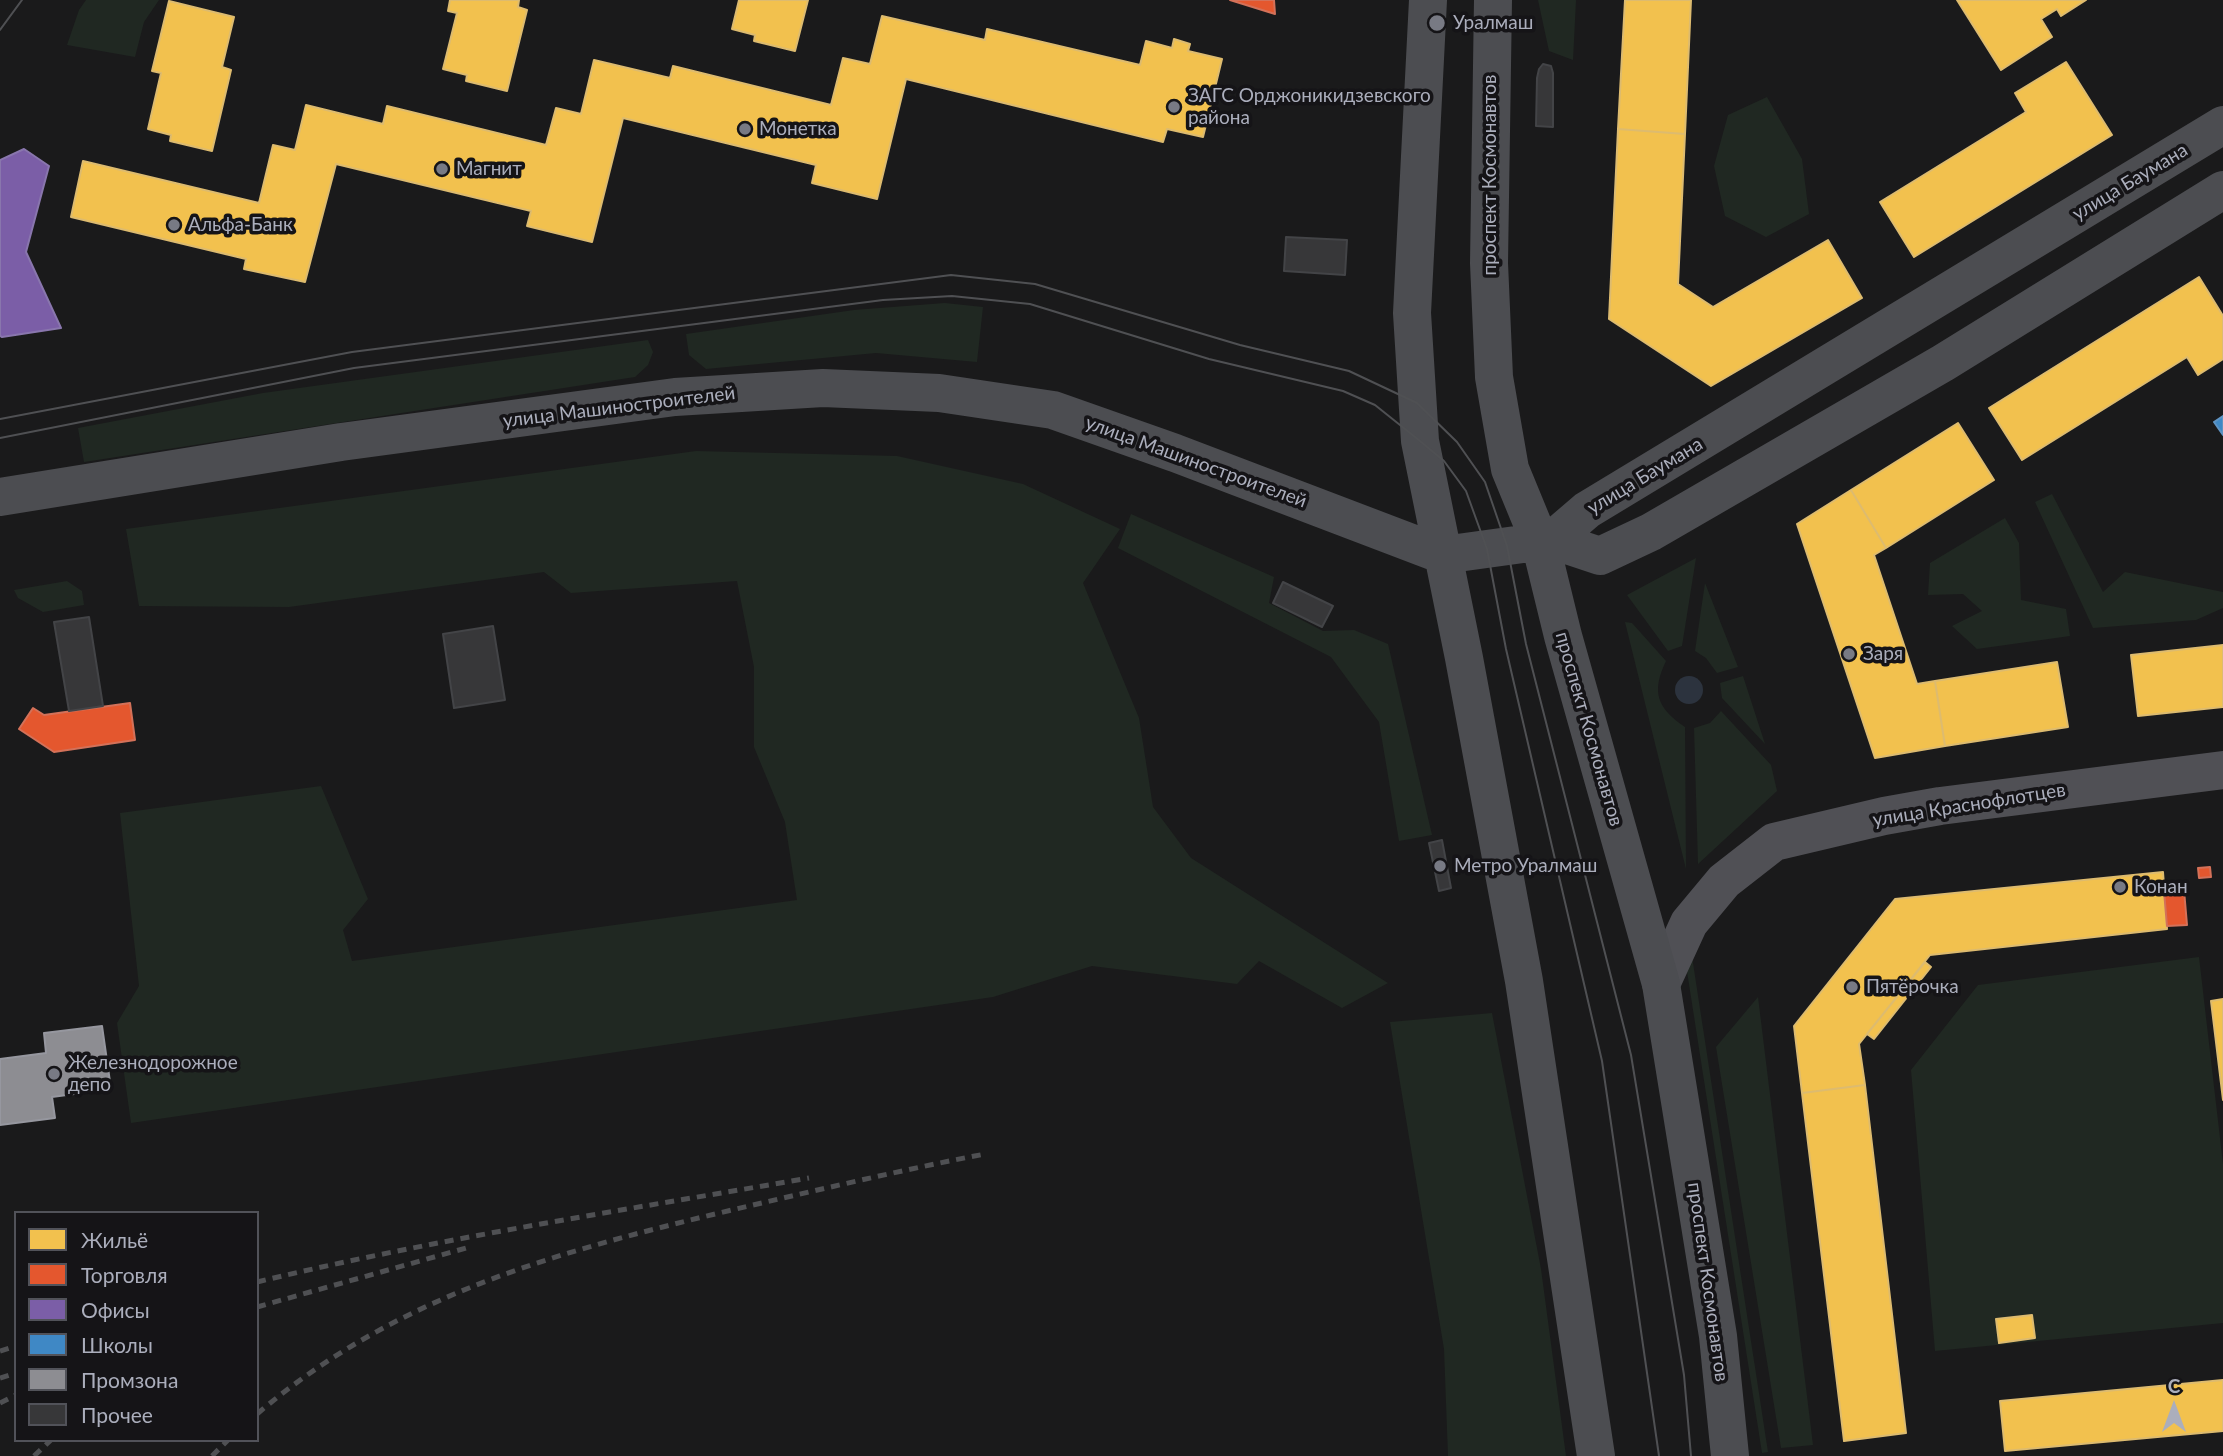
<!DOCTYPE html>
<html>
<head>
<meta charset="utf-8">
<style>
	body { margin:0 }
	#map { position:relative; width:2223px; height:1456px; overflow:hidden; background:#1a1a1b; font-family:Lato,sans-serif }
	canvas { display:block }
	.legend { position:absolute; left:14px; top:1211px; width:245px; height:231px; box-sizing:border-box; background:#151417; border:2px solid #515259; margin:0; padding:9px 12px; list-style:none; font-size:21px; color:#abaebc }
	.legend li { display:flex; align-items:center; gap:14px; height:35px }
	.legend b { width:35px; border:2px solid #515259 }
	.north { position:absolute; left:2139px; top:1372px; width:70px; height:70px; -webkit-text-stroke:5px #151417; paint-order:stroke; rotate:0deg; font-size:19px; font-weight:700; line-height:28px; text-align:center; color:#abaebc }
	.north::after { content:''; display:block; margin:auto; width:24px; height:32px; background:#abaebc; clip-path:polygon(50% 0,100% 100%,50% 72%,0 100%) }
</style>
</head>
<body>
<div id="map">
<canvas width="2223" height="1456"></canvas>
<ul class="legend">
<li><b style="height:19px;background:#f2c14e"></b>Жильё</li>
<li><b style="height:19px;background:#e4572e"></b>Торговля</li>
<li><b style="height:19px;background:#7b5ea7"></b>Офисы</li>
<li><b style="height:19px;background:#3f88c5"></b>Школы</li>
<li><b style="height:19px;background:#8d8d92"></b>Промзона</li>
<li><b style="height:19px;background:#373739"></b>Прочее</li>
</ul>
<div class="north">С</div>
</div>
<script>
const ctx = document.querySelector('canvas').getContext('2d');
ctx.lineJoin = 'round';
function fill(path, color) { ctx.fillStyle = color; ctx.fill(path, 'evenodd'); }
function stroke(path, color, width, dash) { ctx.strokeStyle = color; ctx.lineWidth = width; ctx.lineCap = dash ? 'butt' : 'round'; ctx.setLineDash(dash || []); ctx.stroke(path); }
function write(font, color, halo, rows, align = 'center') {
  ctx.font = font + ' Lato,sans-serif'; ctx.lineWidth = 7; ctx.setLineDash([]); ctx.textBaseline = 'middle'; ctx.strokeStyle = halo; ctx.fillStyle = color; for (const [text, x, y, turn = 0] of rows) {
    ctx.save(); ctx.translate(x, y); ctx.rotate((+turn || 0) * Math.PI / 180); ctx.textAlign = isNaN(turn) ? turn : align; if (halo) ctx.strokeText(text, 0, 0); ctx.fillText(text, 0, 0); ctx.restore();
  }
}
const green = new Path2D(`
	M86 0H159L144 22 135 57 67 45 79 10Z
	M1538 0H1576L1573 60 1549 51Z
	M1767 97 1802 159 1809 214 1766 237 1725 216 1714 166 1728 115Z
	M945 303 983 307 977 362 876 353 706 369 689 355 686 334 854 310Z
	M648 340 653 352 648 365 635 377 84 462 78 428 263 393Z
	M696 451 897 456 1023 484 1120 529 1083 583 1139 718 1153 807 1191 858 1388 983 1342 1008 1259 961 1237 984 1092 966 993 997 131 1123 117 1023 139 986 120 813 321 786 368 899 343 930 352 961 797 900 785 822 754 747V667L737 581 571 593 544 572 289 607 139 606 126 529Z
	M2052 494 2103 592 2125 572 2223 592V608L2196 620 2093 628 2035 502Z
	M1131 514 1274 577 1269 603 1323 631 1354 630 1388 644 1432 835 1399 841 1379 722 1331 657 1118 548Z
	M2005 518 2019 543 2021 600 2066 609 2070 636 1977 649 1952 626 1982 611 1963 594 1928 595 1930 563Z
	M1696 558 1682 646 1668 651 1627 595Z
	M67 581 82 591 84 605 43 612 18 598 14 590Z
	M1705 583 1738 667 1717 673 1706 658 1695 651Z
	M1625 622 1632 623 1666 661C1651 692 1657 708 1685 727L1686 869Z
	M1743 676 1765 744 1722 698 1720 683Z
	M1721 711 1771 765 1777 791 1698 864 1694 728 1710 723Z
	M1691 950 1768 1452 1762 1453 1686 965Z
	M2199 957 2223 1164V1323L1935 1351 1911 1070 1978 985Z
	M1758 997 1813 1445 1781 1448 1716 1047Z
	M1492 1013 1541 1269 1566 1456H1448L1444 1349 1390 1022Z`);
const water = new Path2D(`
	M1675 690a14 14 0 1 1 28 0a14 14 0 1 1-28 0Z`);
const homes = new Path2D(`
	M450 0H519L518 7 527 10 507 91 466 81 467 75 443 69 457 13 448 11Z
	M739 0H808L795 51 754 41 755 35 732 29Z
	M1625 0H1691L1685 134 1618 129Z
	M1957 0H2086L2061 16 2057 9 2041 19 2052 37 2001 70Z
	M169 1 234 17 222 67 231 70 212 151 170 141 171 135 148 129 161 73 152 71Z
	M882 16 985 40 987 29 1140 65 1146 41 1172 48 1174 39 1190 44 1188 51 1222 59 1203 137 1167 129 1163 142 906 79 877 199 812 183 816 165 623 118 592 242 527 226 531 211 336 164 305 282 244 269 246 259 71 217 83 161 259 203 273 145 295 150 306 105 383 124 387 106 546 145 556 108 581 114 594 60 670 78 673 66 831 105 843 58 870 64Z
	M2066 62 2112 135 1914 257 1880 202 2026 112 2015 93Z
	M1618 129 1685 134 1678 284 1713 307 1828 240 1862 298 1711 386 1609 319Z
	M2199 277 2223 316V359L2198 375 2187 357 2022 460 1989 408Z
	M1958 423 1994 480 1886 548 1851 490Z
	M1851 490 1886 548 1874 555 1917 684 1935 681 1945 746 1875 758 1797 524Z
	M2223 645V707L2138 716 2131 655Z
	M2057 662 2068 727 1945 746 1935 681Z
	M2163 872 2167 929 1930 955 1859 1044 1865 1085 1802 1093 1794 1026 1895 899Z
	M1925 962 1931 967 1874 1039 1867 1034Z
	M2223 999V1100L2211 1001Z
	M1865 1085 1906 1433 1844 1441 1802 1093Z
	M2032 1315 2035 1338 1999 1343 1996 1319Z
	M2223 1380V1431L2005 1451 2000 1401Z`);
const shops = new Path2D(`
	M1230 0H1274L1275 14Z
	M130 703 135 740 54 752 19 729 33 708 44 715Z
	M2210 867 2211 877 2199 878 2198 868Z
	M2184 890 2187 925 2167 926 2164 891Z`);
const offices = new Path2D(`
	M24 149 49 166 26 252 61 328 2 337 0 336V160Z`);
const schools = new Path2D(`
	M2223 416V435L2214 422Z`);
const industry = new Path2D(`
	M102 1026 111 1089 52 1097 55 1118 0 1125V1059L46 1053 44 1033Z`);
const building = new Path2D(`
	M1543 64 1551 66 1553 73V127L1536 126 1537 78 1539 69Z
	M1286 237 1347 240 1345 275 1284 271Z
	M1283 582 1333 606 1322 627 1273 603Z
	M89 617 103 706 69 711 54 622Z
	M493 626 505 700 454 708 443 634Z
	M1442 840 1451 888 1439 891 1429 843Z`);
const minor = new Path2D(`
	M1661 984 1689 923 1724 881 1774 842 1884 816 1940 806 2223 770`);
const major = new Path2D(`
	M1428 0 1412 313 1420 441 1464 658 1524 981 1596 1456
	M1493 0 1489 263 1494 377 1510 469 1540 542 1563 636 1661 984 1718 1336 1730 1456
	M0 497 341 442 675 397 823 388 939 393 1053 410 1175 453 1443 555 1552 540 1600 556 1651 532 1943 363 2223 190
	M1552 540 1587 510 2223 125`);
const tram = new Path2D(`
	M0 30 22 0
	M0 419 352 352 951 275 1035 284 1240 345 1349 371 1417 403 1457 442 1485 482 1507 546 1526 644 1631 1055 1684 1375 1691 1456
	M0 438 354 368 883 300 952 296 1030 304 1209 359 1343 391 1375 405 1420 441 1444 461 1466 491 1487 549 1506 649 1602 1061 1659 1456`);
const rail = new Path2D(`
	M257 1282C439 1238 625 1210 809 1178
	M257 1307 466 1248
	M0 1351 16 1346
	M0 1378 16 1373
	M0 1403 16 1395
	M257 1414C398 1294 560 1251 736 1209 818 1190 901 1170 985 1154
	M34 1456 51 1440
	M212 1456 228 1440`);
const markers = [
	[1437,23,9,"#787a84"],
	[1174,107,7,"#787a84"],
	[745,129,7,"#787a84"],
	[442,169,7,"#787a84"],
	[174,225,7,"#787a84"],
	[1849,654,7,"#787a84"],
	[1440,866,7,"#787a84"],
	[2120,887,7,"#787a84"],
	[1852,987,7,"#787a84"],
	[54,1074,7,"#787a84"]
];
const poiNames = [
	["Уралмаш",1453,23],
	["ЗАГС Орджоникидзевского",1188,96],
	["района",1188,118],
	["Монетка",759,129],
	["Магнит",456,169],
	["Альфа-Банк",188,225],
	["Заря",1863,654],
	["Метро Уралмаш",1454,866],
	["Конан",2134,887],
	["Пятёрочка",1866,987],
	["Железнодорожное",68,1063],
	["депо",68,1085]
];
const streetNames = [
	["проспект Космонавтов",1490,175,-90],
	["улица Баумана",2130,182,-31],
	["улица Машиностроителей",619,407,-7],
	["улица Машиностроителей",1196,462,20],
	["улица Баумана",1645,476,-31],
	["проспект Космонавтов",1589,729,74],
	["улица Краснофлотцев",1969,805,-9],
	["проспект Космонавтов",1708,1282,82]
];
fill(green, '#202822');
fill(water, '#2c333e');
fill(homes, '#f2c14e');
stroke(homes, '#ddbb6f', 2);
fill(shops, '#e4572e');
stroke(shops, '#d37159', 2);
fill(offices, '#7b5ea7');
stroke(offices, '#8976ad', 2);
fill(schools, '#3f88c5');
stroke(schools, '#5f93c2', 2);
fill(industry, '#8d8d92');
stroke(industry, '#96979f', 2);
fill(building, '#373739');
stroke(building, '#434447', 2);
stroke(minor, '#505055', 38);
stroke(major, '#4c4d51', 38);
stroke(tram, '#4f5053', 2);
stroke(rail, '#4f5053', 5, [9, 7]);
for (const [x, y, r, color] of markers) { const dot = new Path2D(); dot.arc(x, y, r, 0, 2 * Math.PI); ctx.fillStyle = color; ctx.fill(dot); stroke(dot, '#151417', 2.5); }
write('19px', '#abaebc', '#151417', poiNames, 'left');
write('19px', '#abaebc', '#151417', streetNames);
</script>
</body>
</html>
